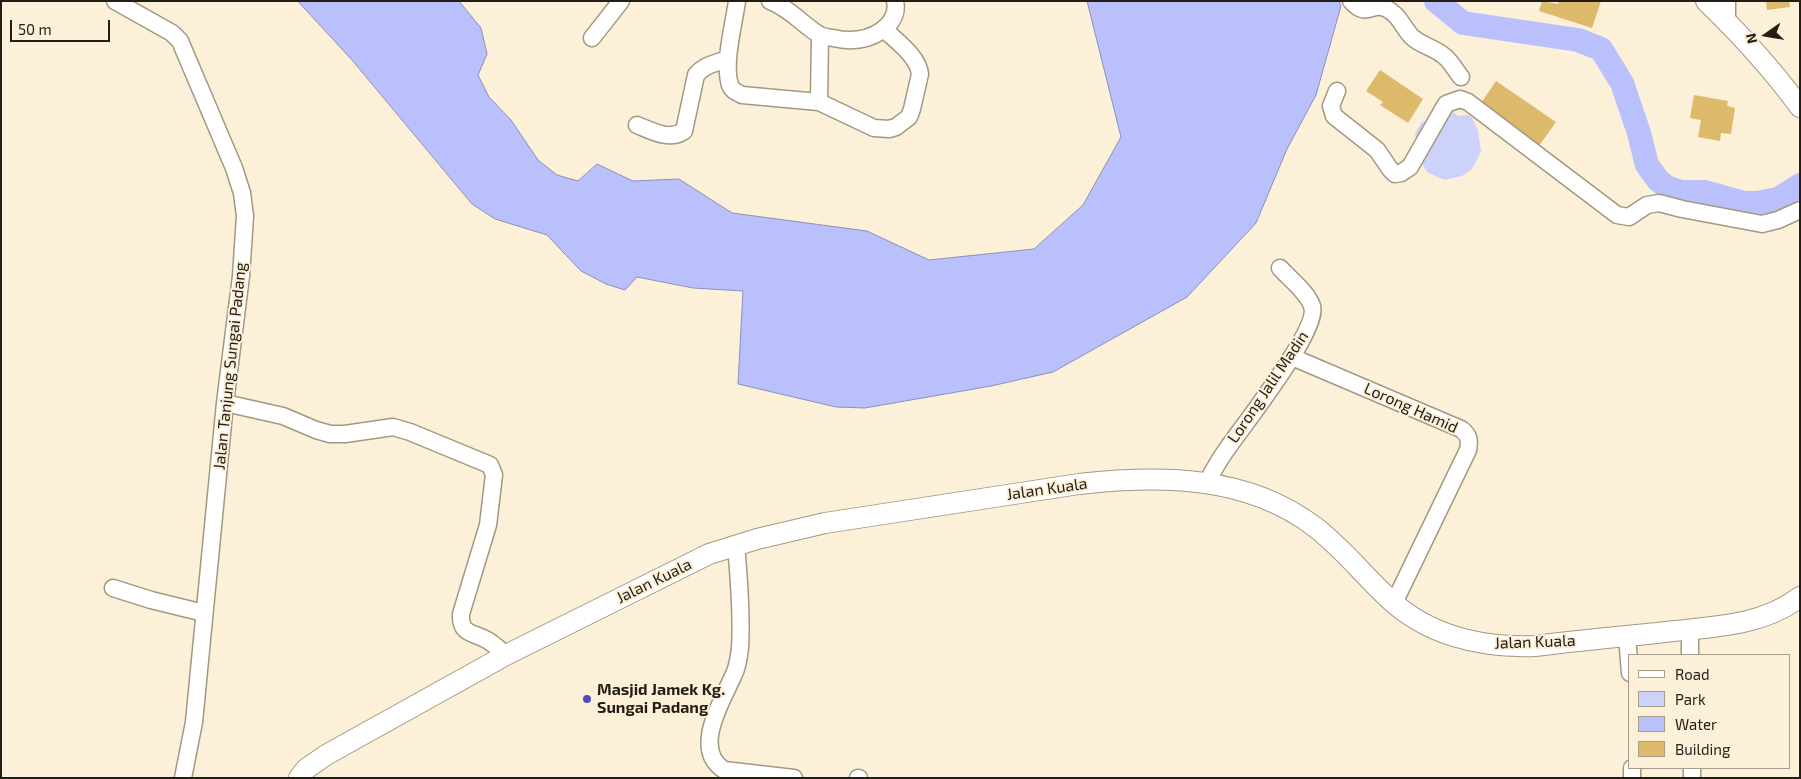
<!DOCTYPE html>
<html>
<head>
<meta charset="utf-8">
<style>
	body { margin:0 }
	#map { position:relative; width:1801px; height:779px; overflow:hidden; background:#fcf0d8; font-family:"Exo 2",sans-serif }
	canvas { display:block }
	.frame { position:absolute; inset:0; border:2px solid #221d15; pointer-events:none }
	.legend { position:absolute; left:1628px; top:654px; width:162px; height:115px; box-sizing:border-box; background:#fcf0d8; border:1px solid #a59c8a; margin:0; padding:6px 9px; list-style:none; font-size:15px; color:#221d15 }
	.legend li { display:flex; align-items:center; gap:10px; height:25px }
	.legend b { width:25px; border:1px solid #a59c8a }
	.north { position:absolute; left:1741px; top:10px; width:50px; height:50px; -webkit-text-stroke:4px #fcf0d8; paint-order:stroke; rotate:257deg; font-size:14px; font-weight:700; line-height:20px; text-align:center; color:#221d15 }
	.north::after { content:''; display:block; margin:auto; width:18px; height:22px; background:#221d15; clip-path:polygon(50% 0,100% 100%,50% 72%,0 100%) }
	.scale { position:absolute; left:10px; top:20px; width:100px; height:22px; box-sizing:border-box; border:2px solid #221d15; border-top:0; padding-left:6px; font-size:15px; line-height:18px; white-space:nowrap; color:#221d15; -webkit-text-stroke:4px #fcf0d8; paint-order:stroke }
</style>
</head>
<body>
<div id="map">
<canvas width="1801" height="779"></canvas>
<div class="frame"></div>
<ul class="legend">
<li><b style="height:6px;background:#fff"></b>Road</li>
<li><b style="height:14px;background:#cdd2fb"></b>Park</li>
<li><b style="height:14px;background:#bac0fb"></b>Water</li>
<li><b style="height:14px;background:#ddb96c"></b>Building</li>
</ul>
<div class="north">N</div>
<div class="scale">50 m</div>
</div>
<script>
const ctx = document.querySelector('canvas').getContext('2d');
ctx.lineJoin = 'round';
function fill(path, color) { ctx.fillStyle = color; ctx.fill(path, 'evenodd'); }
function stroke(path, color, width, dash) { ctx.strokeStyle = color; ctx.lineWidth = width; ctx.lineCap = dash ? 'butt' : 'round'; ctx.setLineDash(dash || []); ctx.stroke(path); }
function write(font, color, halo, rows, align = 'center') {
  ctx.font = font + ' "Exo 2",sans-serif'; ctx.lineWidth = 4; ctx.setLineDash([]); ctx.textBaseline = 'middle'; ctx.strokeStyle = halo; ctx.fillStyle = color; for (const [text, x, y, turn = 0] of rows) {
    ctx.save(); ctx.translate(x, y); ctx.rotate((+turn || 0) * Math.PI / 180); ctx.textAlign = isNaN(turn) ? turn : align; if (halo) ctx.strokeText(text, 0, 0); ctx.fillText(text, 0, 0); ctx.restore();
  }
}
const green = new Path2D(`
	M1451 110 1458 116 1468 115 1472 118 1478 130 1481 152 1472 169 1462 176 1445 180 1428 173 1423 166 1415 134 1421 123Z`);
const water = new Path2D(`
	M298 1H459L481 28 487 54 478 75 489 97 511 120 538 160 557 175 578 181 597 164 633 181 679 179 732 213 867 231 929 260 1034 249 1083 205 1121 137 1087 1H1339L1341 6 1316 95 1287 149 1256 223 1187 297 1053 372 991 386 865 408 836 407 738 384 743 291 693 288 637 277 625 290 606 284 581 271 547 235 495 219 472 204 352 60Z`);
const river = new Path2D(`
	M1436 1 1463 23 1578 40 1601 49 1622 83 1639 133 1647 165 1658 180 1668 188 1681 192H1705L1744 203H1756L1778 199 1800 185`);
const building = new Path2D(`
	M1542 1 1558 4 1559 1H1601L1592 28 1539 11Z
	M1766 1H1789L1790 7 1767 10Z
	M1380 70 1423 99 1408 123 1380 105 1383 102 1366 91Z
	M1496 81 1556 122 1539 146 1479 106Z
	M1694 95 1728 101 1727 106 1735 108 1731 134 1721 133 1720 141 1698 137 1701 120 1690 118Z`);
const minor = new Path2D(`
	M115 1 172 33 180 41 234 168 242 193 245 216 241 276 225 403 194 722 183 778
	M737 1C734 24 723 63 730 85 732 91 737 92 742 95L819 102 874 128 889 129 896 127 909 117 912 109 920 74C918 56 896 41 884 29
	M770 1C789 8 801 23 818 34 822 37 828 37 833 38 850 42 866 41 881 31 891 24 898 14 895 1
	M1351 1C1367 19 1371 2 1385 8 1399 14 1402 26 1411 36 1421 46 1434 47 1444 56 1451 61 1455 70 1461 77
	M1727 1V22
	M592 38 621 1
	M1337 91 1331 106 1334 116 1377 150 1390 169 1395 174 1401 173 1410 167 1446 104 1460 99 1468 102 1617 215 1629 217 1647 205 1659 203 1682 209 1762 224 1778 220 1800 210
	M819 102 820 35
	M637 125C652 131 669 141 684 131L696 75C704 65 716 63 728 59
	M1292 357 1461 429C1469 435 1470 440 1468 450L1394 603
	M225 403 283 416 316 430 330 434H345L393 427 410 432 490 465 494 475 488 525 461 614C460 635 473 632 487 640 494 644 500 650 506 655
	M1207 482C1213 471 1219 460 1227 449 1242 427 1320 329 1312 306 1307 292 1290 279 1280 268
	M736 545C739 578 742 615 740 648 739 656 738 666 734 674 723 700 691 749 724 770L794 778
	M113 588 151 600 204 613
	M1690 629V655
	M1627 636 1630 673
	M1632 768V778
	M1692 768V778
	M858 778H859`);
const major = new Path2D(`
	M1706 1C1740 34 1772 69 1800 107
	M299 778 306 769 326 755 506 655 709 554 757 539 825 523 1079 484C1160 475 1247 475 1315 527 1341 547 1361 572 1385 595 1425 635 1480 648 1535 646 1575 641 1616 637 1657 633 1705 627 1760 628 1800 597`);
const markers = [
	[587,699,5,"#5049c0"]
];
const streetNames = [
	["Jalan Tanjung Sungai Padang",230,366,-84],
	["Lorong Jalil Madin",1268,387,-56],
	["Lorong Hamid",1411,408,24],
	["Jalan Kuala",1047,489,-8],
	["Jalan Kuala",654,581,-26],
	["Jalan Kuala",1535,642,-2]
];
const poiNames = [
	["Masjid Jamek Kg.",597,690],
	["Sungai Padang",597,708]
];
fill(green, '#cdd2fb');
fill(water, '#bac0fb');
stroke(water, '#8c8fb6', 1);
stroke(river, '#bac0fb', 24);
fill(building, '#ddb96c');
stroke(minor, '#a39881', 19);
stroke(major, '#a39881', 22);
stroke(minor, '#fff', 16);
stroke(major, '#fff', 20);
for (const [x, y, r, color] of markers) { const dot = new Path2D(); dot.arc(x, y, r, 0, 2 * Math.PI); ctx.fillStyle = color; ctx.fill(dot); stroke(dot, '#fcf0d8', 2); }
write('16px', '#221d15', '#fcf0d8', streetNames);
write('bold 16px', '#221d15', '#fcf0d8', poiNames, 'left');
</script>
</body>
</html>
